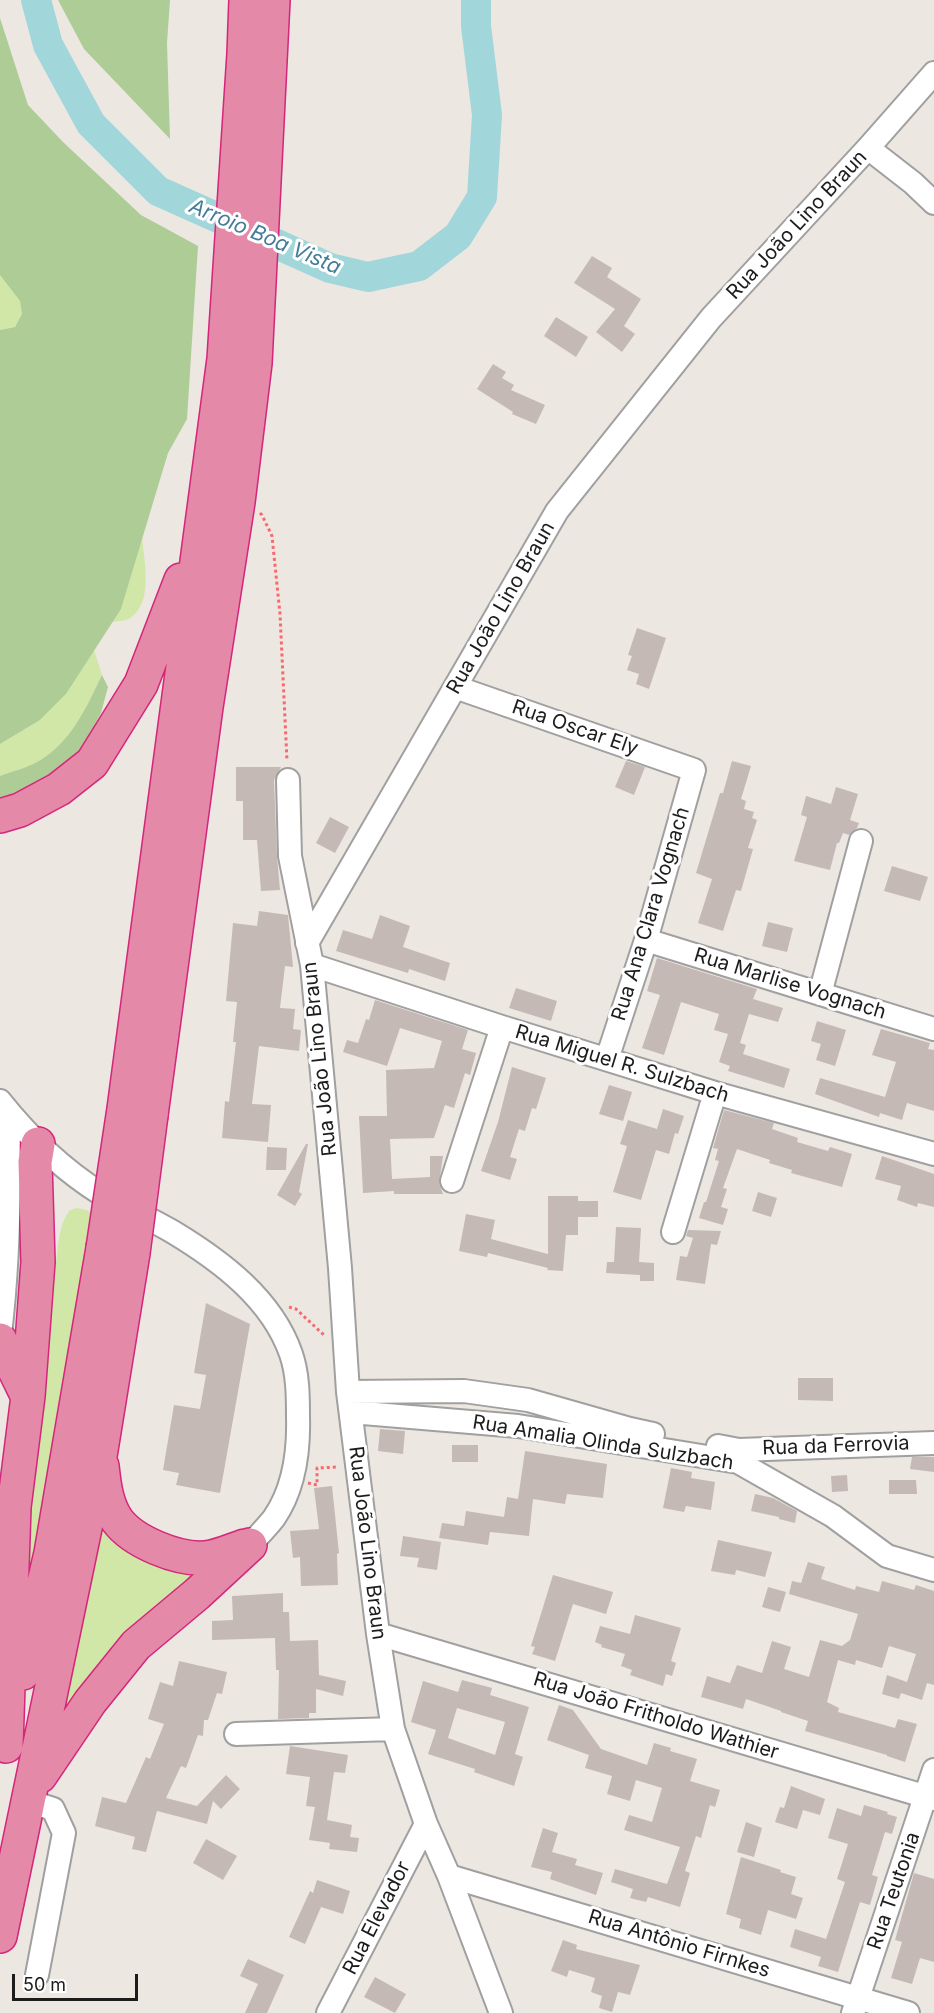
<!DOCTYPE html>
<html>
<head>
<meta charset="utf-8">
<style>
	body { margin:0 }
	#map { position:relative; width:934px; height:2013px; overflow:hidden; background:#ede7e1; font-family:Inter,sans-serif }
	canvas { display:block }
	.scale { position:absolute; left:12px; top:1974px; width:126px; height:27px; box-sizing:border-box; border:3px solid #1c1c1c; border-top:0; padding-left:8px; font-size:18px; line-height:21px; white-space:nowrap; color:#1c1c1c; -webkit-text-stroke:4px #fff; paint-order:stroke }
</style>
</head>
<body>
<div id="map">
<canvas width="934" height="2013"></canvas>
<div class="scale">50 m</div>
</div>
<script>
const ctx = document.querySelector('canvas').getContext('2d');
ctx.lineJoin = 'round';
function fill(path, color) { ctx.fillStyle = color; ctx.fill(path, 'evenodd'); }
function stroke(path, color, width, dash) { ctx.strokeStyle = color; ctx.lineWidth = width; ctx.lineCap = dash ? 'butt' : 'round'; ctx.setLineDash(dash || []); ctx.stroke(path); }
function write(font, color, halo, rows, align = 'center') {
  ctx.font = font + ' Inter,sans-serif'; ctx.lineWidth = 6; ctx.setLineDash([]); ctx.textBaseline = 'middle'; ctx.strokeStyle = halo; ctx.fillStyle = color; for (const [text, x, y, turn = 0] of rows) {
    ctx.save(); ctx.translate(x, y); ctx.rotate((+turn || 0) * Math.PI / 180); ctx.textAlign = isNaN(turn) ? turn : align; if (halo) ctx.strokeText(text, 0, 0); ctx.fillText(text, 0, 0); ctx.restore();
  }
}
const grass = new Path2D(`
	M0 275 20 301 22 314 15 327 0 330Z
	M142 537C144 561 154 602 130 618 126 621 118 621 112 622L121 609Z
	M94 650 102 675C86 708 70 745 35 763 24 769 12 771 0 776V744L40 720 66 694Z
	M77 1208 87 1210 96 1217 26 1601 28 1533 56 1263C58 1246 59 1224 70 1210Z
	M101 1494 157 1565C174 1575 192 1575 210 1573L46 1743Z`);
const forest = new Path2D(`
	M58 0H170L167 43 170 139 84 49Z
	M0 18 28 105 63 142 141 215 198 246 187 419 168 453 121 609 66 694 40 720 0 744V330L15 327 22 314 20 301 0 275Z
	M102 675 108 687 101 713 76 760 0 805V776C12 771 24 769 35 763 70 745 86 708 102 675Z`);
const river = new Path2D(`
	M36 0 48 45 91 124 158 191 330 268 368 277 419 266 458 236 482 197 487 115 476 26V0`);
const building = new Path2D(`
	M592 256 612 268 607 277 641 299 624 326 635 334 622 352 596 332 615 309 574 283Z
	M556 317 588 337 576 357 544 336Z
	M493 364 506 372 502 378 514 385 511 390 545 405 536 424 512 414 513 412 477 389Z
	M637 628 666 638 649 689 636 684 639 674 627 670 632 656 628 655Z
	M626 761 645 767 634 795 615 787Z
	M732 761 751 766 741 799 746 801 744 809 754 812 752 818 757 820 748 848 753 849 741 891 736 890 723 931 698 923 712 879 696 873 720 793H723Z
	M236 767H281L274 780 277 856 280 890 261 891 257 840H243V801H236Z
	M836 787 858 794 850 820 859 823 857 828 849 835 843 833 839 843H837L830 870 794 861 807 817 801 815 806 796 831 804Z
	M330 817 349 827 335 853 316 843Z
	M892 866 928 877 920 901 884 891Z
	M259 911 288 915 293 967 285 966 280 1008 295 1009 293 1029 301 1030 299 1051 259 1046 252 1104 271 1105 268 1142 222 1138 225 1101 229 1102 236 1042H233L237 1002 226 1001 233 923 257 926Z
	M380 915 410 926 403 947 450 963 445 981 409 969 408 973 336 951 343 930 372 939Z
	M768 922 793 928 787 952 762 946Z
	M657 958 757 989 753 999 783 1008 778 1022 749 1014 740 1043 746 1045 743 1054 790 1069 784 1088 728 1071 730 1066 719 1062 728 1034 714 1030 719 1014 681 1002 664 1055 642 1048 660 995 647 991Z
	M516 988 557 1001 551 1021 509 1008Z
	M375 1000 468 1030 462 1049 476 1053 470 1075 465 1073 454 1108 445 1105 434 1138 390 1139 392 1179 430 1177V1156H443L439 1183 443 1194H394V1191L363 1193 359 1116H387L386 1070 434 1068 442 1041 400 1028 387 1066 343 1052 347 1040 358 1043 366 1019 369 1020Z
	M817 1021 846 1030 835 1066 816 1060 821 1044 811 1041Z
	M881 1029 930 1043 928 1049 934 1050V1111L907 1103 902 1120 880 1113 879 1117 815 1094 820 1078 885 1097 896 1062 872 1055Z
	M512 1067 546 1078 536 1109 532 1108 525 1131 519 1129 510 1157 517 1159 510 1180 481 1171 498 1122Z
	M609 1085 632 1092 623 1121 599 1114Z
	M663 1109 684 1116 678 1134 675 1133 669 1154 656 1150 641 1200 613 1192 627 1146 620 1144 628 1120 657 1129Z
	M724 1110 774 1123 772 1129 798 1138 797 1142 828 1151 830 1147 852 1154 842 1187 791 1173 792 1170 769 1163 770 1160 737 1149 723 1188 727 1189 721 1207 728 1209 723 1225 699 1218 704 1202H706L719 1161 715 1160 718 1149 713 1148Z
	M306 1144H308L299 1192 302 1194 295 1206 277 1195Z
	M267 1147 287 1148 286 1170H266Z
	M882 1156 934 1174V1207L918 1203 917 1207 897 1200 901 1186 875 1179Z
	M758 1192 777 1198 771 1217 752 1211Z
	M548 1196H578V1201H598V1217H578V1235H566L563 1271 547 1270 548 1268 488 1253 487 1257 459 1251 466 1214 495 1220 491 1239 548 1254Z
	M616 1227 641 1228 639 1262 654 1263V1281H640V1275L606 1273 607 1262H614Z
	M688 1230 721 1231 717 1245 711 1244 705 1284 676 1280 680 1256 687 1257 693 1238 686 1236Z
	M206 1303 250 1324 220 1493 176 1485 179 1473 163 1470 174 1405 200 1409 206 1375 194 1373Z
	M798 1378H833V1401L798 1400Z
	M380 1429 405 1431 403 1454 378 1451Z
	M452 1445H478V1462H452Z
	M525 1451 607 1464 603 1498 567 1494 565 1504 533 1499 529 1536 490 1532 488 1545 439 1538 442 1523 464 1526 466 1511 504 1517 507 1497 518 1499Z
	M912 1457H934V1472L910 1469Z
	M671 1468 692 1472 691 1478 715 1482 711 1510 686 1506 684 1512 663 1508Z
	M847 1475 848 1491 832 1492 831 1476Z
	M889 1480H916L917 1494H889Z
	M332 1486 339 1553 337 1554 338 1585 301 1586 300 1557 293 1558 290 1531 319 1529 314 1488Z
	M755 1494 773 1498 797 1511 795 1523 779 1519V1517L751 1511Z
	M403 1536 441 1542 437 1570 417 1567 419 1558 400 1556Z
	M718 1540 772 1552 765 1577 736 1570 735 1575 711 1571Z
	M808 1562 825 1567 821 1579 855 1590 856 1586 879 1592 882 1581 914 1590 916 1585 934 1591V1685L927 1683 922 1700 901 1693 899 1699 882 1694 887 1675 907 1682 916 1654 889 1646 882 1668 856 1660 855 1665 838 1660 827 1702 839 1708 838 1712 895 1728 898 1719 917 1724 905 1762 887 1756V1755L805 1731 808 1721 781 1712V1711L746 1699 743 1709 701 1697 707 1676 730 1683 737 1665 762 1673 772 1641 791 1647 784 1669 809 1677 820 1640 842 1646 850 1640 858 1614 789 1594 792 1581 801 1583Z
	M553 1575 613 1592 606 1614 573 1604 555 1661 532 1654 535 1647 531 1646Z
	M768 1587 786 1592 780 1612 762 1607Z
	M283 1593V1612H289L290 1641 318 1640 319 1675 346 1681 343 1696 316 1689V1713H309V1718L278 1719 279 1670H276L275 1638 212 1640V1621L233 1620 232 1596Z
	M635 1615 681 1628 671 1661 676 1663 672 1676 666 1674 663 1686 630 1675 632 1670 621 1666 625 1654 601 1647 602 1645 595 1642 600 1626 630 1634Z
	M179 1661 227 1672 222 1694 217 1693 208 1720H204L203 1736 198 1735 186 1768 181 1766 166 1798 197 1806 226 1775 240 1789 221 1809 213 1801 207 1824 157 1811 146 1852 132 1849 135 1837 95 1826 102 1797 126 1803 146 1757 150 1759 164 1724 148 1719 160 1682 173 1686Z
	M462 1680 492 1688 490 1695 529 1707 515 1754 523 1757 514 1786 474 1772 475 1769 428 1754 436 1730 411 1722 423 1681 458 1692ZM457 1708 505 1722 495 1755 448 1738Z
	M559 1705 573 1710 601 1749 647 1765 654 1743 671 1748 670 1751 697 1759 690 1781 720 1790 715 1807 710 1805 701 1838 696 1836 685 1871 690 1873 680 1907 648 1897 646 1902 630 1898 633 1889 611 1882 615 1869 667 1884 680 1847 624 1830 629 1815 652 1822 662 1788 636 1780 630 1801 607 1794 612 1776 585 1768 589 1755 547 1740Z
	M290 1746 348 1755 345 1773 334 1772 327 1820 352 1825 350 1837 359 1838 357 1852 329 1849 330 1843 309 1840 315 1807 306 1806 310 1777 286 1774Z
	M791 1786 825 1799 820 1815 803 1810 797 1829 775 1822 780 1807 784 1808Z
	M864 1805 888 1812 887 1814 897 1817 892 1834 885 1832 872 1875 878 1877 870 1905 860 1902 838 1972 818 1966 821 1957 790 1947 795 1929 826 1939 845 1882 837 1879 848 1844 828 1838 837 1808 861 1816Z
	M746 1822 762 1828 754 1857 737 1852Z
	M543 1828 558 1833 552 1852 577 1859 575 1865 603 1873 596 1895 550 1879 552 1872 531 1867Z
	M206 1839 237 1856 223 1880 193 1863Z
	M741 1857 781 1870 780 1872 796 1877 791 1894 803 1898 796 1919 768 1910 761 1935 739 1928 741 1919 726 1914Z
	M914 1873 934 1879V1962L920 1958 912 1984 891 1978 902 1942 895 1940Z
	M317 1880 350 1891 343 1914 321 1907 305 1944 289 1937 310 1891 313 1893Z
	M563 1940 577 1945 576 1949 640 1965 630 1995 618 1992 612 2012 599 2008 602 1996 591 1992 595 1978 569 1970 567 1977 551 1971Z
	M248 1959 284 1975 267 2013H245L258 1984 240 1976Z
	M375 1977 406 1994 395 2013 364 1997Z`);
const path = new Path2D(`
	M260 513 262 515 272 536 280 614 287 761
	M289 1307 296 1309 325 1336
	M308 1483 317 1485V1468L338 1467`);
const minor = new Path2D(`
	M868 148 913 183 934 203
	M455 687 694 770 646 940 607 1059
	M288 780 290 856 312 965 340 1268 348 1392 378 1634 393 1729 426 1824 449 1876 501 2013
	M646 940 934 1029
	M307 943 557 511 711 318 868 148 934 73
	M312 965 502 1027 715 1093 934 1154
	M820 994 861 841
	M0 1101C28 1136 62 1169 100 1193 124 1207 149 1218 173 1232 221 1261 272 1299 291 1354 298 1374 298 1397 298 1417 299 1452 294 1489 274 1518 267 1527 258 1536 250 1545
	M452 1181 502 1027
	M673 1232 715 1093
	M0 1334C9 1259 10 1185 8 1111
	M348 1392 464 1391 528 1400 630 1429 653 1434
	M351 1412 518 1426 738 1462 833 1516 887 1556 934 1570
	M718 1446 739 1450 934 1443
	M378 1634 934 1799
	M236 1734 393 1729
	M28 1801 53 1809 64 1833 37 1975
	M449 1876 908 2013
	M328 2013 426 1824
	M853 2013 934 1770`);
const highway = new Path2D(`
	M0 816 20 810 59 789 92 763 141 684 181 580
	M124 1109 224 359 244 54 246 0
	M151 1115 206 707 238 502 255 363 273 0
	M0 1340 27 1395
	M102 1466C104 1484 106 1504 117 1520 133 1542 178 1560 205 1558 218 1557 232 1550 245 1546
	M23 1673 51 1553 103 1248
	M6 1746 14 1507 28 1396 38 1262 35 1162 38 1144
	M40 1776 90 1702 136 1645 197 1594 250 1545
	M0 1936 100 1456 133 1253`);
const highwayBridge = new Path2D(`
	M103 1248 124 1109
	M133 1253 151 1115`);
const streetNames = [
	["Rua João Lino Braun",797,225,-47],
	["Rua João Lino Braun",501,608,-60],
	["Rua Oscar Ely",575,728,19],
	["Rua Ana Clara Vognach",651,914,-73],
	["Rua Marlise Vognach",790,984,17],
	["Rua João Lino Braun",320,1059,-96],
	["Rua Miguel R. Sulzbach",622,1064,17],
	["Rua Amalia Olinda Sulzbach",603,1443,9],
	["Rua da Ferrovia",836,1446,-2],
	["Rua João Lino Braun",367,1543,83],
	["Rua João Fritholdo Wathier",656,1716,17],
	["Rua Teutonia",894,1891,-71],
	["Rua Elevador",377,1918,-63],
	["Rua Antônio Firnkes",679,1944,17]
];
const waterNames = [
	["Arroio Boa Vista",265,237,23]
];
fill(grass, '#d0e7a7');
fill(forest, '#aecc96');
stroke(river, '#a1d6db', 30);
fill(building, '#c4b9b5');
stroke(minor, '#a0a0a0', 26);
stroke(highway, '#d4267b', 36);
stroke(path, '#f8686e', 3, [3, 3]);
stroke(minor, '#fff', 22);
stroke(highway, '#e489a7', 33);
stroke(highwayBridge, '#d4267b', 36, []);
stroke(highwayBridge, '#e489a7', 33);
write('20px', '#1c1c1c', '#fff', streetNames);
write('italic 21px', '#447c9a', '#fff', waterNames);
</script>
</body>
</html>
